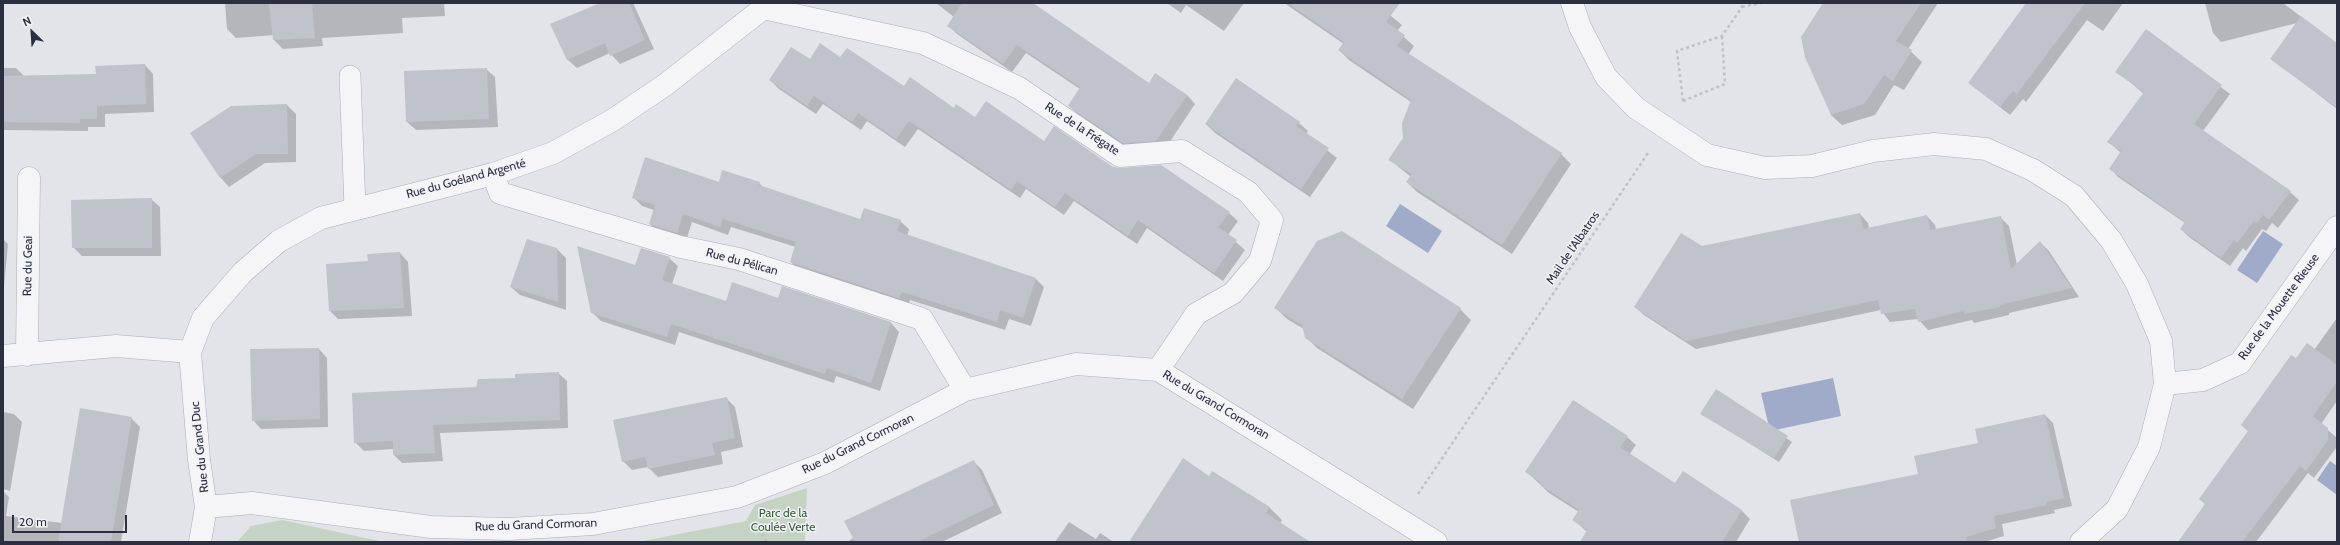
<!DOCTYPE html>
<html>
<head>
<meta charset="utf-8">
<style>
	body { margin:0 }
	#map { position:relative; width:2340px; height:545px; overflow:hidden; background:#e2e4ea; font-family:Cabin,sans-serif }
	canvas { display:block }
	.frame { position:absolute; inset:0; border:4px solid #2b2f41; pointer-events:none }
	.north { position:absolute; left:12px; top:12px; width:40px; height:40px; -webkit-text-stroke:3px #f2f3f7; paint-order:stroke; rotate:335deg; font-size:11px; font-weight:700; line-height:16px; text-align:center; color:#2b2f41 }
	.north::after { content:''; display:block; margin:auto; width:14px; height:18px; background:#2b2f41; clip-path:polygon(50% 0,100% 100%,50% 72%,0 100%) }
	.scale { position:absolute; left:12px; top:515px; width:115px; height:18px; box-sizing:border-box; border:2px solid #2b2f41; border-top:0; padding-left:5px; font-size:12px; line-height:14px; white-space:nowrap; color:#2b2f41; -webkit-text-stroke:3px #f2f3f7; paint-order:stroke }
</style>
</head>
<body>
<div id="map">
<canvas width="2340" height="545"></canvas>
<div class="frame"></div>
<div class="north">N</div>
<div class="scale">20 m</div>
</div>
<script>
const ctx = document.querySelector('canvas').getContext('2d');
ctx.lineJoin = 'round';
function fill(path, color) { ctx.fillStyle = color; ctx.fill(path, 'evenodd'); }
function stroke(path, color, width, dash) { ctx.strokeStyle = color; ctx.lineWidth = width; ctx.lineCap = dash ? 'butt' : 'round'; ctx.setLineDash(dash || []); ctx.stroke(path); }
function write(font, color, halo, rows, align = 'center') {
  ctx.font = font + ' Cabin,sans-serif'; ctx.lineWidth = 3; ctx.setLineDash([]); ctx.textBaseline = 'middle'; ctx.strokeStyle = halo; ctx.fillStyle = color; for (const [text, x, y, turn = 0] of rows) {
    ctx.save(); ctx.translate(x, y); ctx.rotate((+turn || 0) * Math.PI / 180); ctx.textAlign = isNaN(turn) ? turn : align; if (halo) ctx.strokeText(text, 0, 0); ctx.fillText(text, 0, 0); ctx.restore();
  }
}
const green = new Path2D(`
	M807 488 805 542H638L746 521 755 505Z
	M282 520 384 542H237L251 526Z`);
const water = new Path2D(`
	M1400 204 1442 231 1428 253 1386 226Z
	M2263 231 2283 244 2257 283 2237 270Z
	M1833 378 1841 416 1770 431 1761 393Z
	M2330 461 2337 466V495L2317 480Z`);
const shadow = new Path2D(`
	M225 3H444L445 16 402 18 403 33 322 38 323 46 283 49 274 40V35L236 38 227 29Z
	M603 3H633L654 49 620 64 610 53 577 68 568 60 552 25Z
	M936 3H1029L1149 84 1187 95 1195 104 1165 149 1133 152 1078 114 1069 106 1080 89 1026 53 1012 72 957 34 949 26 954 17Z
	M1167 3H1244L1224 31 1186 5 1181 13Z
	M1284 3H1375L1402 25 1397 31 1414 46 1408 55 1561 154 1571 164 1512 254 1417 192 1407 182 1411 177 1390 160 1404 138 1411 102 1349 60 1339 50 1344 44Z
	M1824 3H1938L1908 49 1922 62 1904 90 1894 85 1875 115 1842 125 1831 115Z
	M2027 3H2123L2103 31 2087 20 2026 102 2023 99 2010 115 1969 83Z
	M2205 3H2283L2337 44V109L2272 59 2297 23 2221 42 2213 33Z
	M2146 31 2230 94 2203 131 2290 192 2299 200 2278 228 2272 223 2266 231 2262 229 2246 251 2243 248 2230 266 2189 237 2181 229 2185 223 2118 177 2110 168 2121 153 2109 142 2144 94 2117 71Z
	M840 59 975 118 1113 168 1229 213 1238 221 1228 235 1245 250 1223 281 1147 228 1137 244 1074 201 1064 215 1026 189 1020 198 918 129 905 147 867 121 861 130 823 104 816 114 779 89 770 80 810 61Z
	M145 65 153 74 154 112 105 114V127H88V131L3 130V68H16L24 76 97 75Z
	M486 69 495 77 498 127 416 130 407 122Z
	M287 105 296 114V162L265 163 229 187 221 178 191 133Z
	M1299 123 1308 131 1306 134 1337 158 1310 197 1215 133 1206 124Z
	M719 183H759L764 188 861 220 900 221 909 229 907 236 1035 278 1044 287 1031 326 1009 319 1005 330 910 300 908 307 800 271 791 262 796 247 731 227 728 235 692 222 686 241 658 233 650 224 654 210 642 206 634 198Z
	M151 199 160 207 161 256H82L73 247Z
	M1860 214 1868 223 1869 228 1927 216 1935 225 1936 230 2000 217 2009 226 2017 265 2040 242 2049 251 2079 297 2009 313V315L1974 323 1972 320 1928 330 1918 319 1890 322 1881 310 1696 349 1644 315 1635 307 1701 247Z
	M3 239 8 244 3 297Z
	M557 249 566 258V310L520 295 511 287Z
	M400 253 408 262 412 316 338 319 330 311 369 262Z
	M669 258 678 266 672 284 726 302 779 299 891 323 899 332 880 391 836 376 834 383 679 332 675 345 601 321 592 312 636 266Z
	M1276 308 1460 309 1471 320 1413 409 1317 348 1306 337 1304 329 1287 319Z
	M2337 318V401L2321 424 2336 437V448L2314 478 2308 473 2256 542H2193L2206 505 2200 499 2249 432 2242 425 2296 359 2314 350Z
	M319 349 327 358 328 427 261 429 253 420Z
	M558 373 567 381 568 428 440 433 443 461 402 463 394 455V449L364 451 355 442 476 388 516 379Z
	M1716 390 1792 442 1779 462 1701 413Z
	M726 398 735 407 743 447 721 452 723 464 658 477 648 467 632 470 623 461Z
	M3 412 14 414 22 422 10 491 3 489Z
	M2045 415 2053 423 2072 506 2054 510 2055 513 2002 524 2004 536 1984 542H1800L1919 474 1979 444Z
	M131 418 140 427 121 542H3V491L9 497 6 516 62 523Z
	M1627 437 1636 445 1629 455 1675 485 1683 472 1742 511 1750 519 1736 542H1598L1574 520 1579 512 1549 493 1527 472Z
	M973 461 982 470 1002 513 942 542H847Z
	M1213 472 1270 508 1282 520 1280 524 1304 542H1130L1209 477Z
	M1069 522 1096 539 1100 533 1114 542H1055Z`);
const building = new Path2D(`
	M269 3H312L315 38 273 40Z
	M600 3H629L645 40 610 56 605 43 567 60 550 24Z
	M962 3H1033L1149 83 1155 73 1187 95 1156 141 1123 143 1068 106 1080 87 1017 45 1003 64 947 26Z
	M1288 3H1400L1386 22 1405 35 1397 46 1562 153 1502 245 1406 182 1412 174 1388 160 1403 138 1402 123 1411 100 1338 50 1344 42Z
	M1823 3H1921L1896 41 1912 50 1893 81 1884 75 1864 104 1831 115 1805 57 1801 37Z
	M2026 3H2085L2017 94 2013 91 2000 107 1968 83Z
	M2301 16 2337 43V108L2270 59Z
	M2146 29 2222 85 2194 124 2291 191 2269 220 2263 215 2257 223 2254 221 2237 243 2234 240 2221 258 2180 229 2185 222 2109 169 2121 151 2107 142 2144 92 2115 72Z
	M820 43 840 57 847 48 904 86 910 77 954 108 956 104 975 117 986 101 1044 141 1054 126 1113 167 1121 168 1161 165 1230 212 1218 227 1237 240 1214 273 1138 220 1128 236 1065 193 1055 207 1017 181 1011 190 909 121 896 139 858 113 852 122 814 96 807 106 769 80 791 47 810 59Z
	M145 64 146 104 97 106V119H80V123L3 122V76L96 74 95 66Z
	M487 68 489 119 406 122 404 71Z
	M1236 78 1300 122 1296 126 1329 148 1301 189 1205 124Z
	M287 104 288 154H256L220 178 190 133 231 106Z
	M645 157 719 182 722 170 760 182 759 185 860 219 864 208 901 220 897 231 1036 278 1023 318 1000 310 997 322 902 292 899 298 790 262 796 242 723 219 720 227 683 214 677 233 649 224 655 205 632 198Z
	M152 198V248H72L71 200Z
	M1860 213 1863 229 1927 215 1930 230 2001 216 2011 269 2040 241 2072 288 2000 305V307L1964 314V311L1918 322 1915 309 1881 314 1878 300 1686 341 1634 307 1681 233 1702 246Z
	M1342 231 1461 308 1402 399 1305 338 1302 325 1274 308 1317 241Z
	M527 239 557 248 558 302 510 287Z
	M577 246 635 265 641 248 670 257 662 280 726 301 732 282 778 298 782 286 891 322 871 383 827 368 825 374 671 324 667 337 591 313Z
	M400 252 404 308 329 311 326 264 368 261 367 254Z
	M2307 343 2337 365V382L2313 416 2328 428V440L2306 471 2300 466 2242 542H2178L2205 504 2199 499 2248 431 2241 425 2291 355 2296 358Z
	M319 348 320 419 252 421 250 349Z
	M559 372 560 420 433 425 435 453 393 455V441L354 443 352 393 476 387 478 379 515 378V374Z
	M1716 389 1788 436 1774 458 1700 414Z
	M727 397 735 438 712 443 715 455 648 469 645 457 622 462 613 420Z
	M1573 400 1628 436 1620 447 1675 483 1683 471 1742 510 1722 542H1580L1587 530 1572 520 1579 510 1539 484 1540 482 1525 472Z
	M80 408 132 417 111 542H58Z
	M2045 414 2064 498 2046 502 2047 505 1994 516 1996 528 1966 537 1967 542H1799L1790 500 1918 474 1914 456 1978 443 1975 429Z
	M1183 458 1209 476 1212 471 1270 507 1266 513 1310 542H1129Z
	M974 460 994 505 917 542H855L844 521Z`);
const path = new Path2D(`
	M1742 7 1761 3
	M1683 101 1677 51 1722 36 1742 7V3
	M1683 101 1725 84 1722 36
	M1418 494 1648 153
	M755 524 767 542`);
const service = new Path2D(`
	M350 76 355 208`);
const minor = new Path2D(`
	M1572 3 1580 27 1606 77 1636 108 1707 155 1765 168 1812 166 1873 151 1934 144 1986 149 2033 170 2074 196 2111 240 2137 284 2161 341 2165 384 2149 447 2117 509 2081 542
	M763 8 923 43 1019 88 1120 156 1182 151 1248 192 1272 220 1260 261 1233 293 1196 314 1158 370
	M493 174 500 193 681 247 739 259 922 319 965 390
	M27 355 29 178
	M3 356 116 346 190 352
	M2165 384 2203 380 2240 363 2337 227
	M206 507 252 503 431 527 509 529 593 524 737 497 825 463 965 390 1076 364 1158 370 1436 542
	M200 542 206 507 199 460 190 352 203 318 243 272 279 241 321 218 493 174 553 153 613 120 665 85 770 3`);
const streetNames = [
	["Rue de la Frégate",1082,129,33],
	["Rue du Goéland Argenté",466,179,-15],
	["Mail de l'Albatros",1573,248,-56],
	["Rue du Pélican",742,262,15],
	["Rue du Geai",28,266,-89],
	["Rue de la Mouette Rieuse",2279,307,-54],
	["Rue du Grand Cormoran",1216,405,31],
	["Rue du Grand Cormoran",858,444,-26],
	["Rue du Grand Duc",200,447,-96],
	["Rue du Grand Cormoran",536,525,-2]
];
const parkNames = [
	["Parc de la",783,513],
	["Coulée Verte",783,527]
];
fill(green, '#c5d3c4');
fill(water, '#9fabc8');
fill(shadow, '#0003');
fill(building, '#c0c2cc');
stroke(service, '#abaeb7', 22);
stroke(minor, '#abaeb7', 23);
stroke(path, '#c0c2c8', 2.5, [3, 3]);
stroke(service, '#f5f5f8', 21);
stroke(minor, '#f5f5f8', 22);
write('12px', '#2b2f41', '#f2f3f7', streetNames);
write('12px', '#395c39', '#f2f3f7', parkNames);
</script>
</body>
</html>
